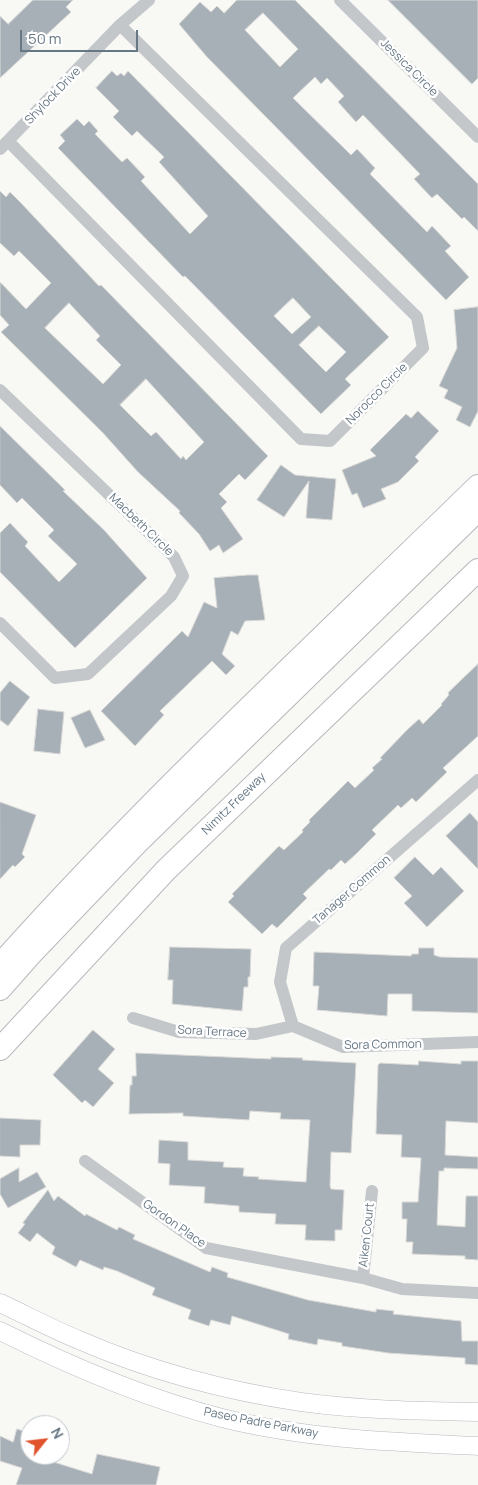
<!DOCTYPE html>
<html>
<head>
<meta charset="utf-8">
<style>
	body { margin:0 }
	#map { position:relative; width:478px; height:1485px; overflow:hidden; background:#f8f8f5; font-family:Manrope,sans-serif }
	canvas { display:block }
	.north { position:absolute; left:20px; top:1415px; width:50px; height:50px; box-sizing:border-box; background:#fff; border:1px solid #c2c9ce; border-radius:50%; rotate:61deg; font-size:14px; font-weight:700; line-height:20px; text-align:center; color:#677885 }
	.north::after { content:''; display:block; margin:auto; width:18px; height:22px; background:#e1532c; clip-path:polygon(50% 0,100% 100%,50% 72%,0 100%) }
	.scale { position:absolute; left:20px; top:30px; width:118px; height:22px; box-sizing:border-box; border:2px solid #677885; border-top:0; padding-left:6px; font-size:15px; line-height:18px; white-space:nowrap; color:#677885; -webkit-text-stroke:4px #fff; paint-order:stroke }
</style>
</head>
<body>
<div id="map">
<canvas width="478" height="1485"></canvas>
<div class="north">N</div>
<div class="scale">50 m</div>
</div>
<script>
const ctx = document.querySelector('canvas').getContext('2d');
ctx.lineJoin = 'round';
function fill(path, color) { ctx.fillStyle = color; ctx.fill(path, 'evenodd'); }
function stroke(path, color, width, dash) { ctx.strokeStyle = color; ctx.lineWidth = width; ctx.lineCap = dash ? 'butt' : 'round'; ctx.setLineDash(dash || []); ctx.stroke(path); }
function write(font, color, halo, rows, align = 'center') {
  ctx.font = font + ' Manrope,sans-serif'; ctx.lineWidth = 5; ctx.setLineDash([]); ctx.textBaseline = 'middle'; ctx.strokeStyle = halo; ctx.fillStyle = color; for (const [text, x, y, turn = 0] of rows) {
    ctx.save(); ctx.translate(x, y); ctx.rotate((+turn || 0) * Math.PI / 180); ctx.textAlign = isNaN(turn) ? turn : align; if (halo) ctx.strokeText(text, 0, 0); ctx.fillText(text, 0, 0); ctx.restore();
  }
}
const building = new Path2D(`
	M33 0H73L66 7 71 12 0 78V16L8 24Z
	M237 0H295L478 184V231L464 217 462 219 437 194 432 198 414 179 420 174 363 115 356 122 338 102 344 96 327 78 321 84 315 77 293 98 351 155 357 149 375 168 370 174 427 232 432 226 451 246 445 251 469 277 446 300 207 57 179 24 200 2 211 12 217 6 224 13ZM263 13 298 49 280 67 245 30Z
	M388 0H478V78L472 84Z
	M112 71 117 76 121 73 124 76 128 71 389 337 345 379 351 385 321 414 185 276 183 277 58 148 65 141 60 135 77 119 84 126 89 121 98 131 95 134 122 162 127 158 145 177 141 181 190 234 208 216 159 162 164 157 137 131 132 136 113 117 119 111 96 88ZM293 298 311 317 292 334 274 316ZM319 326 346 352 326 372 299 345Z
	M0 191 6 197 10 192 21 203 99 286 101 285 268 456 245 480 239 474 219 494 227 502 221 508 243 539 223 553 219 545 210 551 199 534 179 513 180 511 138 472 103 433 1 332 9 325 0 315V282L26 309 51 283 19 251 14 256 0 243ZM69 303 100 336 96 340 121 365 103 384 45 328ZM146 379 204 442 186 460 183 456 181 459 156 432 151 436 120 405Z
	M478 307V411L470 427 456 420 462 407 444 398 448 390 439 386 457 348 454 310Z
	M418 411 439 431 415 457 419 461 398 482 381 489 386 499 363 508 357 493 352 495 342 470 376 456 370 450 406 414 411 418Z
	M0 426 65 490 63 491 104 530 147 578 75 648 0 572V533L10 523 28 542 25 546 59 582 77 564 48 536 54 530 22 498 17 503 0 485Z
	M281 465 295 475 336 479 332 520 306 518 309 481 284 517 257 500Z
	M248 575H258L265 620 245 621 238 635 231 631 222 654 235 666 226 675 212 661 160 711 164 715 135 746 101 711 182 631 188 637 204 602 217 608 214 578Z
	M478 664V736L443 768 447 772 416 802 412 798 401 808 398 805 372 830 376 834 356 854 345 864 341 860 331 870 329 869 303 894 307 898 277 928 272 924 262 934 228 902 234 896 232 894 279 846 284 850 303 832 302 830 310 822 309 820 348 781 355 788 374 770 372 768 382 759 380 758 408 729 419 719 423 724 442 705 441 704 449 695 448 693Z
	M10 681 30 697 8 726 0 720V693Z
	M38 709 64 712 60 754 34 751Z
	M90 710 105 740 85 748 71 718Z
	M0 802 36 815 22 854 25 857 15 867 13 865 0 879Z
	M470 813 478 822V869L446 836Z
	M415 857 433 875 441 867 464 891 427 927 404 903 412 896 394 878Z
	M170 947 251 949 250 977H248V987H244L242 1011 172 1004 173 980H168Z
	M419 948H434V955L440 957 478 958V1013L412 1011V994H388L387 1016 317 1010 319 986H313L314 952 411 956 412 954H418Z
	M93 1030 115 1049 98 1069 114 1083 93 1107 85 1100 82 1103 53 1075Z
	M136 1053 271 1059V1057L303 1058 302 1060 356 1063 351 1153 331 1152 330 1186 331 1189 344 1190 342 1230H335V1241L305 1240 306 1225 275 1224 276 1214 239 1212V1206L204 1203 205 1187 169 1185 170 1164 158 1163 159 1140 188 1142V1160L224 1162 223 1167 244 1168 243 1176 259 1177 258 1179 306 1182 310 1120 280 1119 281 1113 250 1111 249 1120 183 1116V1113L129 1114 130 1085H132V1076H136Z
	M419 1061 461 1064V1061H478V1123L446 1121 445 1155 478 1157V1169L444 1168V1171H439L437 1225 465 1227 466 1196H478V1260L465 1259V1256L412 1254 413 1242H406L407 1219H402V1202H418L421 1158 401 1157 402 1135 376 1134 378 1065 380 1063 418 1065Z
	M0 1118 41 1120 40 1145H20V1157L0 1156Z
	M19 1168V1182L37 1172 46 1187 8 1208 0 1194V1179Z
	M48 1190 54 1201 58 1196 85 1216 86 1214 117 1230 119 1227 135 1235 133 1239 210 1272 212 1267 228 1273 227 1277 308 1300 376 1312V1309L394 1311 393 1314 461 1321 462 1341H478V1365L465 1364V1358L388 1353 342 1346V1343L318 1339 317 1345 288 1339 289 1334 232 1316 230 1325 211 1320 209 1326 188 1319 191 1310 152 1295 155 1288 117 1271 104 1267 103 1270 80 1260 76 1267 52 1254 55 1247 37 1233 30 1242 18 1233 25 1224 23 1223Z
	M17 1429 30 1433V1455H45L44 1459 92 1474 97 1454 160 1467 156 1485H16L22 1468 0 1461V1436L13 1442Z`);
const minor = new Path2D(`
	M340 0 478 137
	M9 142 301 439 330 441 423 348 417 317 120 25
	M0 149 120 25 149 0
	M0 390 174 557 183 576 171 596 88 674 55 678 0 623
	M133 1018 179 1032 256 1034 293 1026
	M293 1026 280 982 286 948 478 780
	M293 1026 343 1047 478 1042
	M85 1161 206 1248 363 1278 402 1289 478 1293
	M363 1278 372 1191`);
const secondary = new Path2D(`
	M0 1303C26 1315 52 1329 79 1340 148 1370 226 1391 301 1402 360 1410 419 1411 478 1412
	M0 1331C72 1367 144 1398 222 1418 306 1439 392 1442 478 1446`);
const motorway = new Path2D(`
	M0 965C150 797 317 643 478 486
	M0 989 30 955 137 843 478 510
	M0 1049 166 870 478 570`);
const streetNames = [
	["Jessica Circle",409,68,45],
	["Shylock Drive",53,96,-46],
	["Norocco Circle",377,394,-45],
	["Macbeth Circle",141,525,44],
	["Nimitz Freeway",234,804,-44],
	["Tanager Common",352,890,-41],
	["Sora Terrace",212,1032,3],
	["Sora Common",383,1045,-1],
	["Gordon Place",174,1224,35],
	["Aiken Court",367,1235,-84],
	["Paseo Padre Parkway",261,1423,11]
];
fill(building, '#a7b0b6');
stroke(building, '#d9d9d7', 1);
stroke(secondary, '#b5bbbf', 19);
stroke(motorway, '#b6babc', 24);
stroke(minor, '#c3c7ca', 12);
stroke(secondary, '#fff', 18);
stroke(motorway, '#fff', 22);
write('12px', '#677885', '#fff', streetNames);
</script>
</body>
</html>
